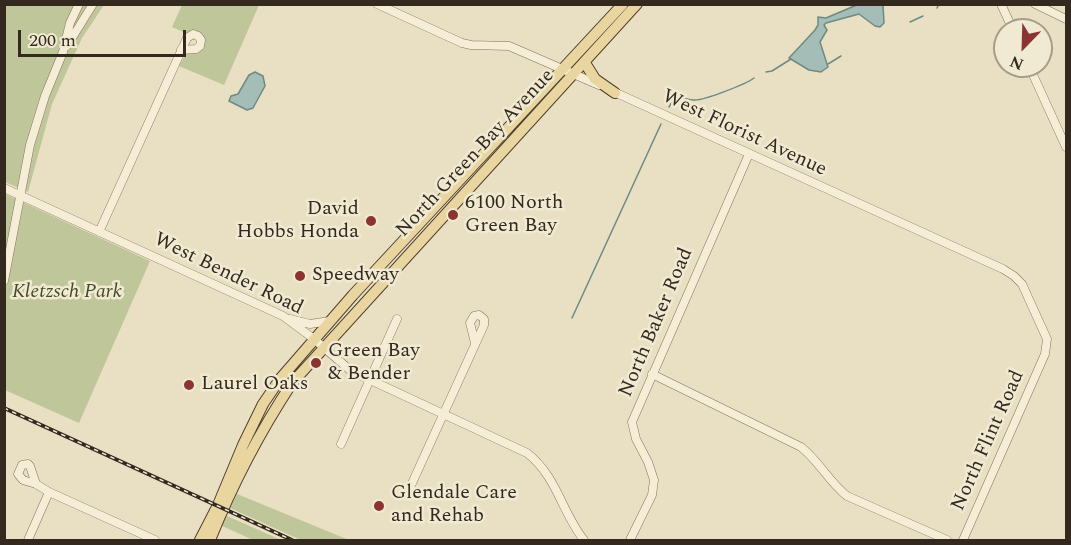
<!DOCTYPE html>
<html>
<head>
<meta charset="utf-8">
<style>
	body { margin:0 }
	#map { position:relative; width:1071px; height:545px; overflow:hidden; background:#e9dfc3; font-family:Spectral,serif }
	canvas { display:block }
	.frame { position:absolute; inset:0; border:6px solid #33291e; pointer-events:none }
	.north { position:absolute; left:993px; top:18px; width:60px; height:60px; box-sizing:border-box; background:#f1ead2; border:2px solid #a59d8a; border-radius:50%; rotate:203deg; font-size:16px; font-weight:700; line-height:24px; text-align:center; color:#33291e }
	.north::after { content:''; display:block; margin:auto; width:21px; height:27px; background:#8b3532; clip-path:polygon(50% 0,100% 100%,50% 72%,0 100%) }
	.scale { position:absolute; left:18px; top:30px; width:168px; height:27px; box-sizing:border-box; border:3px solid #33291e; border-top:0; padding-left:8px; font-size:18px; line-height:21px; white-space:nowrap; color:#33291e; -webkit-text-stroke:4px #f1ead2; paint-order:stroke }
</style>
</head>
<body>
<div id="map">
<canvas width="1071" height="545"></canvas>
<div class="frame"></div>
<div class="north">N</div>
<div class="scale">200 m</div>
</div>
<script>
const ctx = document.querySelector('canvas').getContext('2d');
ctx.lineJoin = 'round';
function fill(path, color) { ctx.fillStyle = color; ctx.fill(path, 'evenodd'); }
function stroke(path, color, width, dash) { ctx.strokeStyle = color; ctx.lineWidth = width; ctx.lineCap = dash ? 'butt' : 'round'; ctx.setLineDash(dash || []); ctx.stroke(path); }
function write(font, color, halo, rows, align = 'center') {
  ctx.font = font + ' Spectral,serif'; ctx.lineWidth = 5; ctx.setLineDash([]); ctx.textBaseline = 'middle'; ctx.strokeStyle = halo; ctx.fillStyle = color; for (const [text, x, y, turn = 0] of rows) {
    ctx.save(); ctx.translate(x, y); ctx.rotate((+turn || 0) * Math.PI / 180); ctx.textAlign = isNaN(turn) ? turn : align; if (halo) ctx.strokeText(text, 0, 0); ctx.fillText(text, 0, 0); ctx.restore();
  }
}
const green = new Path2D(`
	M5 5H104L82 38 52 104 28 192 5 182Z
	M182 5H259L224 85 179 66 186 54 196 53 202 49 192 32 186 33 172 27Z
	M5 194 150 261 79 423 5 390Z
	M237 494 349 540H301L230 508Z
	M227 516 281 540H253L220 525Z`);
const water = new Path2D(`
	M859 4 883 5 884 23 880 27 875 26 859 14 826 23 824 25 827 30 820 42 828 67 821 72 809 70 789 58 815 30 818 25V17L826 18Z
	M255 72 263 76 265 86 253 108 247 110 229 101 231 96 238 94 249 75Z`);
const stream = new Path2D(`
	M937 8 939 4
	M910 22 923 16
	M828 64 841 56
	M766 72 772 71 791 59
	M669 107 675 97C682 96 687 100 694 100 703 101 746 84 754 78
	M572 318 661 124`);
const minor = new Path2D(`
	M377 4 462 43 471 45 509 46 599 85
	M1001 4 1013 30
	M1035 4 1066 19
	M67 46 93 4
	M1029 66 1066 147
	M612 91 1003 269 1014 276 1022 284 1047 339 1045 354 963 540
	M4 188 283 316 314 339 351 371 527 453C557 476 562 513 584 540
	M99 232 187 38 193 34 198 36 201 40 200 46 196 49 181 50
	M4 281 30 145 45 96 63 52 70 23 79 4
	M290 319 310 324 330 321
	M652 374 801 447C819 461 829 482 847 496L947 540
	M341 444 397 319
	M36 484 30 466 28 464 22 465 18 474 23 480 36 484 49 492 155 540
	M408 492 484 325V319L479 315 474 316 470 323 475 343
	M28 540 49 492
	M630 540 652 495 654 480 648 462 636 439 632 422 749 154`);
const major = new Path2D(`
	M585 63 595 79 615 93
	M200 540 218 505 243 445 263 404 280 379 353 295 623 4
	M210 540C231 488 261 430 292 383L637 4`);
const rail = new Path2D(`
	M4 408 292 540`);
const markers = [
	[453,215,6,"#8b3532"],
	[371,221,6,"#8b3532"],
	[300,276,6,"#8b3532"],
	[316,363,6,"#8b3532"],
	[189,385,6,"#8b3532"],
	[379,506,6,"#8b3532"]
];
const streetNames = [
	["West Florist Avenue",744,134,25],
	["North Green Bay Avenue",476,154,-47],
	["West Bender Road",228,275,26],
	["North Baker Road",657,323,-67],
	["North Flint Road",989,441,-66]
];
const poiNames = [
	["6100 North",465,204],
	["Green Bay",465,227],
	["David",359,210,"right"],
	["Hobbs Honda",359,233,"right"],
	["Speedway",312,276],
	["Green Bay",328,352],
	["& Bender",328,375],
	["Laurel Oaks",201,385],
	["Glendale Care",391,494],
	["and Rehab",391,517]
];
const parkNames = [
	["Kletzsch Park",67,293]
];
fill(green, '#bfc699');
fill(water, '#a5bdb7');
stroke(water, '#6d8a84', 1.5);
stroke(stream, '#6d8a84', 1.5);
stroke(minor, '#82725c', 9);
stroke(major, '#504030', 12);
stroke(minor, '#f5edd6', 8);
stroke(major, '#e9d59f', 10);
stroke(rail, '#33291e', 4);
stroke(rail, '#f1ead2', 1.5, [4.5]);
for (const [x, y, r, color] of markers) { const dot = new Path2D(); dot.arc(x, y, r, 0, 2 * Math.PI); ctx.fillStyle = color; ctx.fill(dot); stroke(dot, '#f1ead2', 2); }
write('20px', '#33291e', '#f1ead2', streetNames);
write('20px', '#33291e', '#f1ead2', poiNames, 'left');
write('italic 20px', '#424d27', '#f1ead2', parkNames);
</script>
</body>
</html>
